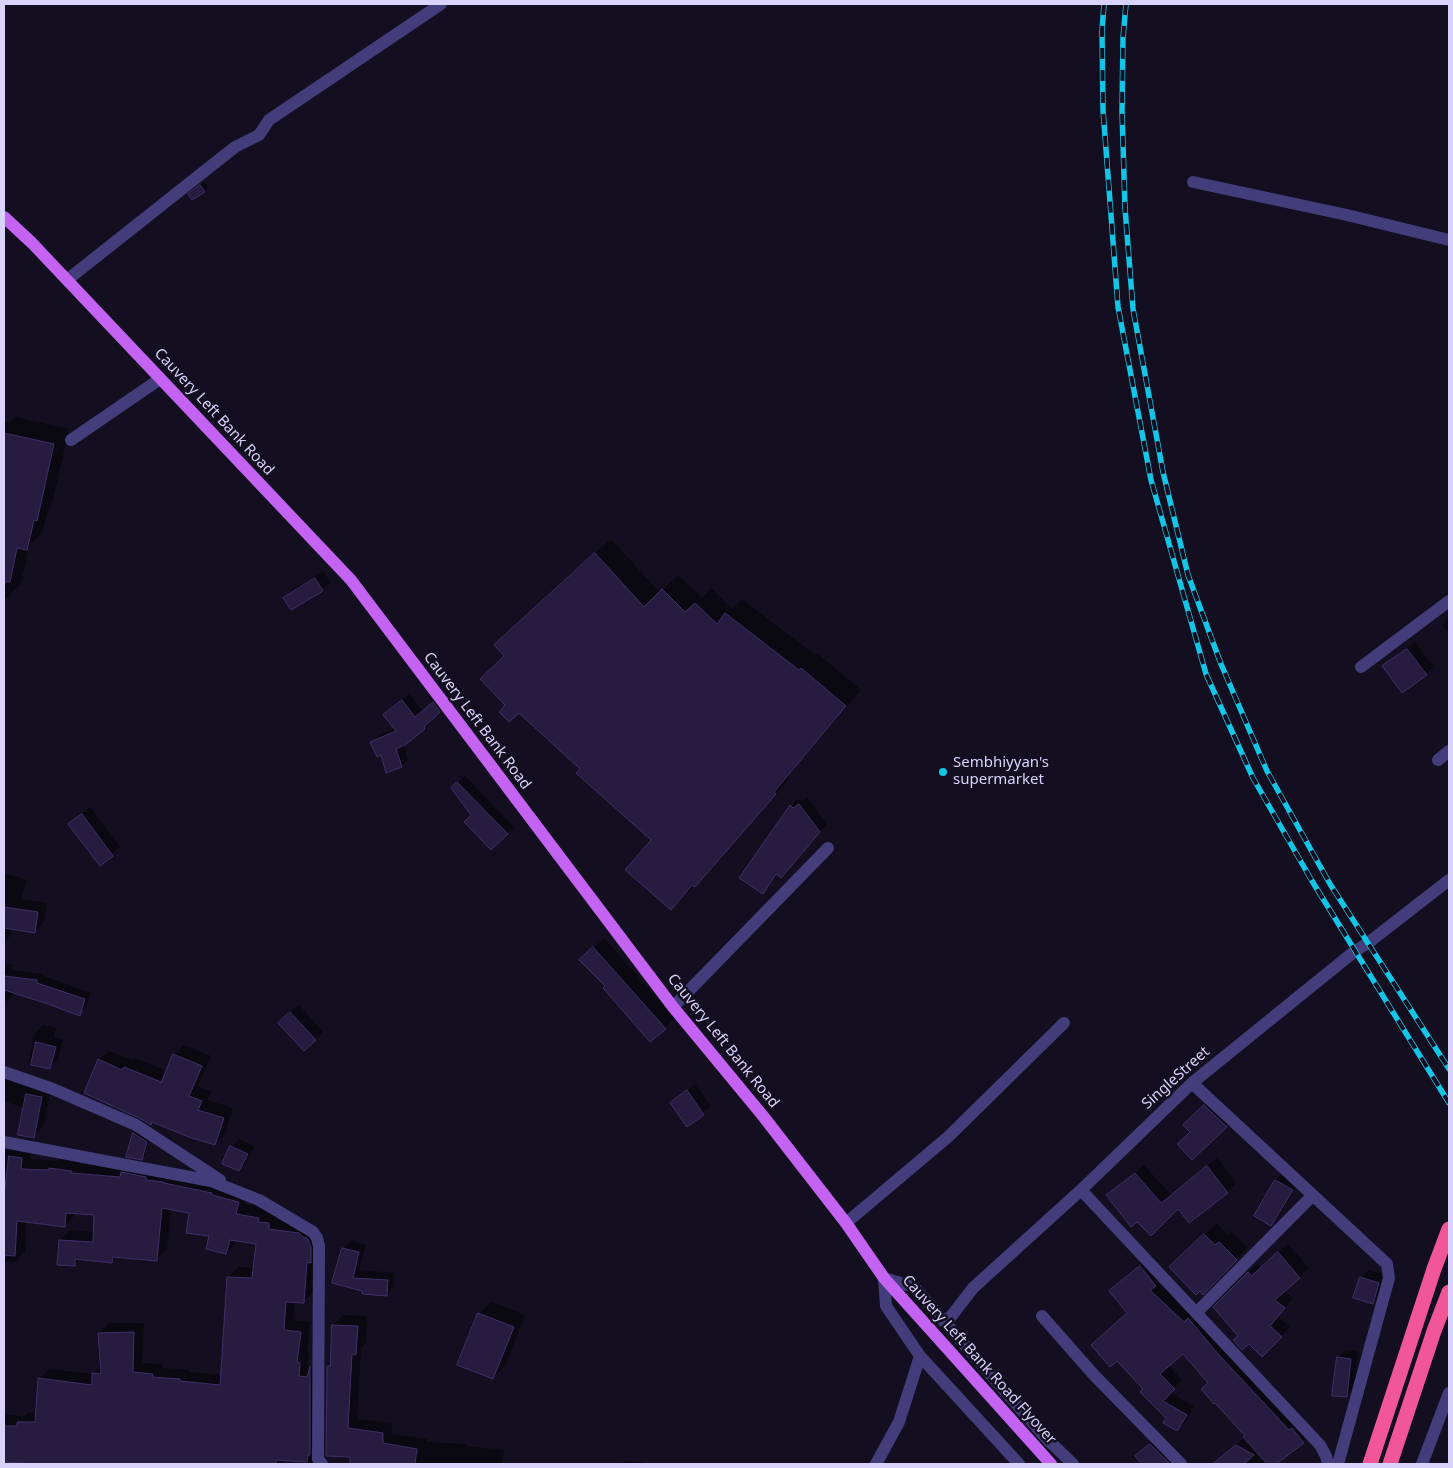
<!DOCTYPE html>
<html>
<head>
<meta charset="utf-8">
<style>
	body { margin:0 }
	#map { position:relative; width:1453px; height:1468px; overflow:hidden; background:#130f20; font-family:"Noto Sans",sans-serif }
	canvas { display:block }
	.frame { position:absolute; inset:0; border:5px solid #d9d2fb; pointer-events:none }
</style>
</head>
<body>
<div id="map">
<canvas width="1453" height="1468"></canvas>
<div class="frame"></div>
</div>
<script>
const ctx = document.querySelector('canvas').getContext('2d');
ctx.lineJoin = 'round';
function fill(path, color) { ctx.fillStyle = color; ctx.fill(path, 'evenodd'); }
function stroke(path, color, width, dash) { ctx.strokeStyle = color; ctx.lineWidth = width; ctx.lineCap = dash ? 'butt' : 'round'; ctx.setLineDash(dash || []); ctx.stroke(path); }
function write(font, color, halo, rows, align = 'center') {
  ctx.font = font + ' "Noto Sans",sans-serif'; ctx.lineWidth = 5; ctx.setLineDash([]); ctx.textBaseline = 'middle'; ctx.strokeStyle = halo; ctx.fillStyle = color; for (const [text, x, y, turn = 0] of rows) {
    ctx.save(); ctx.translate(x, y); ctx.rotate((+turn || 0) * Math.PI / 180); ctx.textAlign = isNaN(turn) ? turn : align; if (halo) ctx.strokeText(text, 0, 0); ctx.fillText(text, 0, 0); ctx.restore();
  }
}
const shadow = new Path2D(`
	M204 182 208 188 204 191H193Z
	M15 417 69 429 52 504 48 509 42 533 29 546 21 583 6 599H4V422L9 423Z
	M611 539 660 593 678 575 702 598 711 588 732 609 742 599 815 655 817 653 861 690 788 776 790 778 710 870 671 908 653 840 582 769 519 711 507 705 505 656 510 630Z
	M323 571 330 582 322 590 285 598 292 590Z
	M1449 618V633L1442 625Z
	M1415 642 1434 667 1426 674 1384 666 1392 659Z
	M409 694 423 711 440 696 446 704 430 720 431 722 425 729 404 745 408 760 402 766 382 754 372 742 379 735 396 728 391 708Z
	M465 776 514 827 491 848 472 815 452 788Z
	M807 797 827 824 789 869 781 877 778 874 763 892 791 806 798 799 802 802Z
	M90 807 120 847 100 864 70 824Z
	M4 873 27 880 21 899 47 903 44 922 34 932 12 928 9 937 4 943Z
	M604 938 675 1018 665 1028 607 986 581 960Z
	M4 963 13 965 12 970 43 974V976L91 993 86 1007 79 1014 15 993 8 1001 4 1000Z
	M299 1005 323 1032 315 1039 287 1015Z
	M43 1025 56 1028 54 1037 63 1039 58 1060 50 1068 28 1063 35 1033Z
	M184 1045 211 1056 198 1086 211 1092 207 1100 233 1108 225 1134 215 1143 154 1121 151 1124 99 1060 109 1051 132 1060 134 1058 167 1071 174 1055Z
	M4 1075 51 1087 44 1125 34 1135 24 1108 4 1101V1103Z
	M695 1084 711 1106 687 1125 671 1103Z
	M1212 1099 1234 1118 1192 1158 1191 1132 1185 1125Z
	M137 1130 150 1138 145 1155 142 1158 127 1156 134 1133Z
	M239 1139 254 1146 246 1162 239 1170 224 1163 232 1147Z
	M4 1147 32 1148 30 1159 58 1161 61 1158 81 1161 80 1164 128 1167 248 1192 245 1204 268 1208 267 1212 278 1213V1220L310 1224 313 1228V1292L303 1302 295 1301 293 1320 310 1322 307 1353H309L308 1366 312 1367 320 1358 321 1454 327 1461V1464H305V1460L284 1459 279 1464H120L82 1462V1464H37V1462L15 1461V1464H4V1415L24 1416 28 1412 37 1413 39 1379 49 1369 93 1374 102 1365 99 1333 109 1323H144L142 1363 162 1364V1368L190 1370 189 1372 222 1375 228 1277 238 1267 255 1268 258 1243 237 1240 236 1243 226 1253 191 1212 171 1208 167 1249 157 1259 117 1256 112 1262 81 1258 75 1265 60 1240 70 1230 94 1232 96 1214 74 1212V1216L64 1226 26 1221 25 1252 15 1262 4 1261Z
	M1217 1158 1236 1183 1227 1192 1178 1207 1108 1195 1144 1165 1171 1195Z
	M1284 1173 1300 1182 1278 1217 1271 1224 1256 1215 1276 1180Z
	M1217 1223 1227 1234 1231 1231 1248 1248 1203 1293 1183 1255Z
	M351 1241 366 1245 359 1270 395 1273 394 1287 387 1295 334 1282 343 1248Z
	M1288 1244 1309 1268 1284 1291 1293 1298 1278 1316 1290 1327 1262 1355 1249 1342 1239 1336 1215 1307 1258 1264 1261 1267Z
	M1149 1259 1163 1277 1158 1282 1193 1314 1312 1434 1274 1464H1215L1246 1436 1210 1382 1183 1352 1168 1365 1182 1380 1170 1392 1194 1407 1185 1422 1177 1430 1145 1389 1129 1312 1111 1291Z
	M1369 1270 1386 1275 1381 1295 1373 1303 1361 1277Z
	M491 1302 525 1315 505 1366 493 1377 479 1314Z
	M343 1315 367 1316 366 1343 361 1348 357 1419 392 1423V1434L427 1439 426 1442 466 1444V1446L504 1450 502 1464H351L352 1456 328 1367 331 1363 333 1325Z
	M1346 1350 1358 1351 1354 1388 1346 1396 1338 1358Z
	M1160 1435 1185 1464H1144L1137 1456Z
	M624 1461 643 1462V1464H621Z`);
const building = new Path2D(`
	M200 185 205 192 192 200 188 194Z
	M4 433 54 444 37 521 34 520 27 550 17 548 10 582H4Z
	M595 553 644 607 662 589 685 612 695 603 717 624 725 613 799 670 801 668 846 706 774 792 776 794 695 887 692 885 671 910 625 870 651 840 576 773 580 769 519 713 509 722 499 712 505 705 480 679 504 656 494 645Z
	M315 578 323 591 291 610 283 598Z
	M1407 649 1427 675 1402 693 1382 666Z
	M402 700 415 717 433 702 440 712 424 727 425 729 405 745 396 749 402 767 386 773 381 755 377 757 370 742 396 731 383 715Z
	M457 782 508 834 491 850 464 822 471 815 451 788Z
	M799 804 820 832 781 878 776 874 763 894 739 878 790 805 793 808Z
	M82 814 113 856 100 866 68 824Z
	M4 907 38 912 35 933 4 928Z
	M593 947 666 1029 650 1042 603 988 605 986 579 960Z
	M4 976 37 980V983L85 999 80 1016 48 1004 4 990Z
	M290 1012 316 1040 304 1051 278 1023Z
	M36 1042 56 1047 50 1069 31 1065Z
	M173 1054 202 1066 189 1096 202 1101 198 1110 224 1118 215 1145 189 1137 152 1122 151 1125 139 1118 84 1093 98 1059 122 1070 124 1067 161 1082Z
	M687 1090 704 1115 687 1127 670 1103Z
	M26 1094 42 1097 34 1138 18 1135Z
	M1204 1105 1227 1127 1192 1160 1177 1144 1190 1132 1183 1125Z
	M133 1133 147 1142 142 1160 126 1157Z
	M230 1146 248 1154 239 1171 222 1164Z
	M9 1156 22 1158 21 1169 49 1170V1168L72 1171 71 1173 120 1177 121 1172 146 1177V1180L164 1182V1183L212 1193V1195L239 1202 236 1214 259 1218 258 1222 269 1223V1229L299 1233 303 1237 307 1238 311 1247V1263L307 1262 304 1303 286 1302 284 1330 301 1332 297 1362 300 1363 299 1376 307 1377 310 1366V1455H308L307 1462 276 1460V1464H36L4 1462V1426H17V1422H35L38 1378 92 1385V1373L101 1374 98 1333 134 1332 133 1372 153 1374 152 1377 180 1379V1381L220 1385 227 1277 252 1278 256 1244 230 1240 226 1254 206 1249 209 1236 186 1233 189 1213 162 1208 157 1261 113 1257 112 1263 75 1259V1266L57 1265 59 1240 93 1242 94 1215 66 1213 65 1227 17 1221 15 1256 4 1255V1197Z
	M1207 1166 1228 1193 1189 1223 1178 1209 1151 1236 1137 1222 1131 1227 1106 1195 1135 1173 1161 1203Z
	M1275 1180 1293 1190 1271 1226 1254 1216Z
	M1204 1234 1215 1245 1219 1242 1237 1260 1203 1295 1200 1291 1196 1295 1169 1267Z
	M342 1248 359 1252 353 1278 388 1280 387 1296 362 1294V1291L332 1283Z
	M1278 1252 1300 1278 1275 1300 1285 1308 1270 1326 1282 1337 1262 1357 1249 1344 1242 1350 1233 1340 1238 1336 1213 1307 1248 1272 1251 1276Z
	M1140 1266 1156 1286 1150 1290 1184 1322 1188 1318 1219 1355 1289 1430 1292 1428 1304 1443 1276 1464H1267L1243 1437 1245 1436 1215 1403 1214 1404 1201 1389 1208 1383 1183 1354 1160 1374 1175 1389 1163 1401 1187 1415 1177 1431 1163 1423 1166 1418 1140 1392 1143 1389 1117 1361 1110 1367 1091 1345 1127 1313 1109 1291Z
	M1360 1277 1379 1283 1373 1304 1353 1298Z
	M478 1313 514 1327 493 1379 457 1365Z
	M332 1325 358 1326 356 1355 352 1354 348 1428 383 1433V1443L417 1449 415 1464H350V1457L326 1456 327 1366H330Z
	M1337 1357 1351 1359 1347 1397 1332 1396Z
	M1150 1444 1170 1464H1142L1135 1456Z
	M1236 1445 1254 1455 1244 1464H1213Z`);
const minor = new Path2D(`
	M1193 182 1347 215 1449 240
	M67 280 235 147 259 135 269 120 441 4
	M71 440 160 379
	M1361 667 1449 601
	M1438 760 1449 751
	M673 1007 828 848
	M4 1072 53 1089 136 1125 220 1180
	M1192 1083 1387 1264 1389 1278 1338 1464
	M4 1142 211 1181 259 1200 313 1232 317 1238 319 1246 318 1459 322 1464
	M1081 1190 1320 1445 1326 1456 1328 1464
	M846 1223 948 1137 1064 1023
	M1196 1313 1313 1195
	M1042 1316 1094 1375 1181 1464
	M946 1323 973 1288 1081 1190 1192 1083 1355 951 1368 943 1449 880
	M876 1464 899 1422 920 1356
	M1019 1464 920 1356 886 1306 884 1278 914 1287 1048 1440 1073 1464
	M1422 1464 1449 1393`);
const major = new Path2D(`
	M4 217 32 243 351 580 673 1007 763 1116 846 1223 884 1278 1051 1464`);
const highway = new Path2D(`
	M1370 1464 1434 1269 1449 1229
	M1390 1464 1434 1331 1449 1292`);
const rail = new Path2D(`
	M1104 4 1102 31 1103 110 1118 307 1151 480 1206 674 1253 778 1312 881 1449 1103
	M1126 4 1123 38 1122 111 1125 208 1133 309 1163 472 1188 575 1221 664 1267 771 1330 884 1449 1069`);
const markers = [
	[943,772,5,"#13c5e6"]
];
const streetNames = [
	["Cauvery Left Bank Road",214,412,47],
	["Cauvery Left Bank Road",477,721,53],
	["Cauvery Left Bank Road",723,1041,51],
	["SingleStreet",1176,1078,-42],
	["Cauvery Left Bank Road Flyover",979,1360,48]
];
const poiNames = [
	["Sembhiyyan's",953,763],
	["supermarket",953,780]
];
fill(shadow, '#0007');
fill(building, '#261c40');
stroke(building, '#3f306a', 1);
stroke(minor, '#433e7b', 12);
stroke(major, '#c462f2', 12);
stroke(highway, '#f15798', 15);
stroke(rail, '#13c5e6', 5.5);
stroke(rail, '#130f20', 4, [11]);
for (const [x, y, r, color] of markers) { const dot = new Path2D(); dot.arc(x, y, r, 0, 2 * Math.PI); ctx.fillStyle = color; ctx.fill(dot); stroke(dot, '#130f20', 2); }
write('15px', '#d9d2fb', '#130f20', streetNames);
write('15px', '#d9d2fb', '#130f20', poiNames, 'left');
</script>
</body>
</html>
